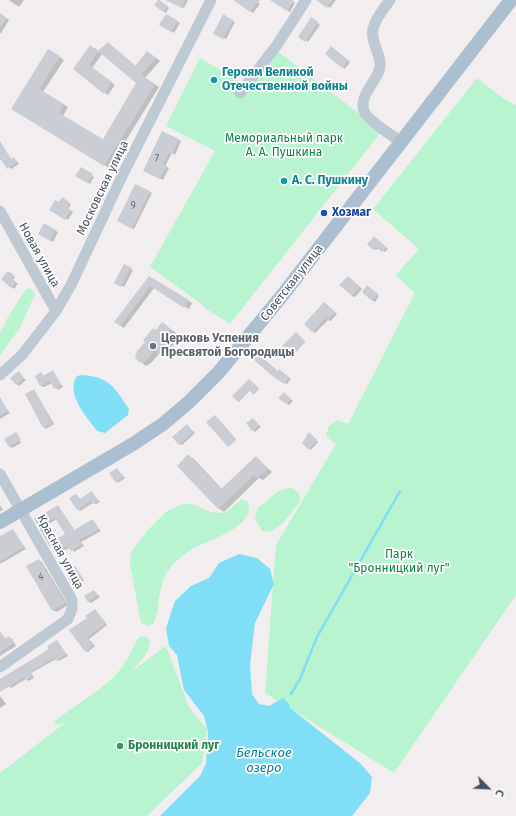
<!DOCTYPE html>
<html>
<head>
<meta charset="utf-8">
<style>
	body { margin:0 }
	#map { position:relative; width:516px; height:816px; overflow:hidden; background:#f2eeef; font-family:"Fira Sans",sans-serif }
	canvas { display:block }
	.north { position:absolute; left:468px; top:768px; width:40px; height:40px; -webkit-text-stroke:3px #fff; paint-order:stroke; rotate:114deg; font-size:11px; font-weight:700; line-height:16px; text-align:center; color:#45525f }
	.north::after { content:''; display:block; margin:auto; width:14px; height:18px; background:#45525f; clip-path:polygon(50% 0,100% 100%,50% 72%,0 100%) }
</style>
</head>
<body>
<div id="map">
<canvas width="516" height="816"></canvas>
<div class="north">С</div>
</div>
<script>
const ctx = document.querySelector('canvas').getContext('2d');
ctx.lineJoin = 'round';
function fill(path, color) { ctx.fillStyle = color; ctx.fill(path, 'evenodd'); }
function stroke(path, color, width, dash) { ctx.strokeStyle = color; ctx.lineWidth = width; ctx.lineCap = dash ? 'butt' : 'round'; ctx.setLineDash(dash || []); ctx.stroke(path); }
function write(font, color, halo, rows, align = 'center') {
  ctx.font = font + ' "Fira Sans",sans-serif'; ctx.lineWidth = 3.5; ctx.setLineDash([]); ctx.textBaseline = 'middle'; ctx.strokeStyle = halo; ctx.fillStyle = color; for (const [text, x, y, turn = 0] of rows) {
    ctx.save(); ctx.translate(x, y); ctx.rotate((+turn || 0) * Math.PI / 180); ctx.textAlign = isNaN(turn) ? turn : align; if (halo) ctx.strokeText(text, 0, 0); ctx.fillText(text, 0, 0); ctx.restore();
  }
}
const green = new Path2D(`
	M277 51 382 131 230 324 203 307 204 306 150 267 215 151 166 126 200 58 249 87Z
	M477 78 503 98 516 105V595L394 773 265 693 276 545 336 444 330 440 326 435 329 426 338 420 348 424 415 293 396 275 419 249 373 209Z
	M30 288 35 294 20 328 0 355V333L8 317 26 289Z
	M291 487C298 491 300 493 300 502L283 523 270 532 262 531 255 519 257 509 277 492Z
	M242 499 248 502C256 528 209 539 192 549 184 554 176 561 171 567 157 582 161 605 154 623L149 626 141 623 130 565 131 552 146 532 167 511 182 504H192L211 512 225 513Z
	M144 636 150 640 148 650 142 660 132 671 166 646 189 707 207 729 202 763 147 816H0V773L66 722 59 725 54 723 57 719C77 704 108 687 122 667 129 658 133 646 139 637Z`);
const water = new Path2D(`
	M82 375C110 377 114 387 129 409L128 415 105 433 97 431C87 417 65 394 77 376Z
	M239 554 257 558 270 569 274 584 255 623 250 664 252 694 259 704 269 706 283 698 289 704 290 708 360 763 372 777 370 793 352 816H160L200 776 206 764 208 732 204 716 184 690 177 655 169 646 166 628 175 601 191 586 209 578 219 563Z`);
const shadow = new Path2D(`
	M9 0H24L19 7Z
	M159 0 169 8 166 13 155 5Z
	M172 0H188L184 8 171 2Z
	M242 0H255L260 4 253 13 239 3Z
	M272 0H290L295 3 290 12Z
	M321 0H336L330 8 320 1Z
	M0 14 9 20 1 33H0Z
	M166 15 180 23 174 33 161 25Z
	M223 16 235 22 226 39 214 33Z
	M311 19 320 25 308 42 299 36Z
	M108 43 136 66 148 52 160 61 145 78 159 87 109 168 12 109 48 50 64 60 43 92 68 107 63 116 103 140 137 83 102 54 92 68 115 85 108 95 75 69 95 48 99 52Z
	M334 49 350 62 345 69 342 67Z
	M162 132 181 141 175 155 172 153 165 166 169 168 163 180 144 171Z
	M3 147 12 160H16L19 164 11 169 2 159 0 160V149Z
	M81 169 94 177 90 184 77 176Z
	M135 185 152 193 134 229 118 221Z
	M62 199 71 204 68 209 73 212 68 220 50 209Z
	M44 225 58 232 53 242 39 234Z
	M377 239 388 249 385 252 379 248 376 250 374 249Z
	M124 265 133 270 124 287 115 282Z
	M10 273 15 277 13 280 18 284 14 289 2 279Z
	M149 277 192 303 189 309 154 288 124 328 115 322Z
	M350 278 362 289 355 297 352 296Z
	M370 288 379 296 375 302 372 300Z
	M326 304 337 314 331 321 328 320 315 333 313 331Z
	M162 323 176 333 170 341 174 344 165 356 160 353 151 363 146 366 141 362Z
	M297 334 305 342 293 355 284 346Z
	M53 372 63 387 58 390 52 383 44 387 41 386 36 376 41 374 44 376Z
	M281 372 291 379 287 384 271 374Z
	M19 373 26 380 19 386 17 384Z
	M249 380 259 389 254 394 250 390 239 402 234 396Z
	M34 390 54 424 46 429 44 427Z
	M286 395 293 401 289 405 280 398Z
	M3 404 10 413 0 419V406Z
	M216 417 236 440 229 446Z
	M253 419 261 427 255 432 253 430Z
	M189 427 195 433 182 445 179 444Z
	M309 433 318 442 311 450 306 437Z
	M16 434 21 443 12 448 10 446Z
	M189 456 194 459 222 489 256 457 272 472 263 480 259 478 224 512 219 509 178 466Z
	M117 469 125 478 118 483 116 481Z
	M92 493 100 502 96 504 93 503 80 511 71 499 76 495 81 499Z
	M0 505 3 510 0 511Z
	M58 506 75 531 93 521 101 531 81 542 84 546 74 552 70 547 66 550 63 549 56 540 58 545 53 548 35 520ZM57 519 66 534 55 541 47 525Z
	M13 530 26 549 0 564V537Z
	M39 560 42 562 68 605 57 612 53 610Z
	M75 567 84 580 74 587Z
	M94 591 100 597 91 603 88 601Z
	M95 610 107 625 89 639 95 646 88 652 85 651 88 618Z
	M1 634 6 639 9 638 12 639 16 646 0 656Z
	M57 641 68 656 59 661 56 659 31 673 34 678 29 681 26 679 11 688 9 686Z
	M0 696 6 704 0 708Z`);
const stream = new Path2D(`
	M291 694 300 679 317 637 400 491`);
const building = new Path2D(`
	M158 0 168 6 163 12 154 5Z
	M165 0H185L182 8Z
	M233 0H260L250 12Z
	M270 0H294L287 11Z
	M316 0H332L327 8Z
	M0 13 7 18 0 29Z
	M166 14 178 21 171 32 159 25Z
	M223 14 233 20 223 39 213 34Z
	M311 17 318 22 305 42 298 37Z
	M108 42 135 66 147 51 156 58 141 75 155 84 104 166 11 109 48 49 60 56 39 89 64 104 59 113 103 139 136 83 98 51Z
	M90 45 98 51 89 65 112 82 104 94 73 69Z
	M331 46 348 60 342 68 325 54Z
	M162 131 179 139 172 154 169 153 163 164 167 166 160 179 143 171Z
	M0 141 11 159 14 157 17 162 7 169 0 158Z
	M81 167 93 174 87 183 75 176Z
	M135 184 150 191 132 229 117 221Z
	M62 197 69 202 67 207 71 210 65 220 49 210 55 200 59 202Z
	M44 223 56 230 50 241 38 234Z
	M374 236 386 247 382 252 376 247 373 250 367 244Z
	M124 264 131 267 121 287 114 283Z
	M8 271 14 275 11 278 16 282 11 288 1 279Z
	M149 276 189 300 184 308 150 286 120 326 114 322Z
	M348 276 360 287 352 296 339 285Z
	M367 285 378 294 372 301 362 292Z
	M324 302 335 312 328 320 326 318 312 332 304 324Z
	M162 322 171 329 165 337 169 340 159 354 155 350 146 361 140 363 135 358 137 351 145 342 143 340 153 328 156 330Z
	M296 332 305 341 291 355 282 346Z
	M258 354 278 371 279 369 289 377 284 384 271 375 253 359Z
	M53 370 61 385 54 389 50 381 40 386 35 376 41 372 43 376Z
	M19 371 24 378 16 385 10 378Z
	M249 379 259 388 253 394 249 390 238 402 232 396Z
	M34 389 52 423 43 428 25 394Z
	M284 392 291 399 286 404 278 398Z
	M0 397 8 411 0 416Z
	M215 415 236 439 228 447 206 422Z
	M253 418 259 425 252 431 246 423Z
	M187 424 193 432 179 445 172 437Z
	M16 432 21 440 9 447 4 439Z
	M309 432 317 440 309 450 302 443Z
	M188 454 221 489 256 456 268 469 257 478 254 475 218 509 177 466Z
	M117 468 123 477 115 482 109 473Z
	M92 491 98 501 92 504 91 501 77 510 69 498 76 494 80 499Z
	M58 505 74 530 93 519 99 529 79 540 82 544 71 551 68 546 63 549 55 540 65 534 55 518 45 524 56 544 50 547 34 519Z
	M13 529 24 547 0 561V536Z
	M39 559 65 603 52 611 26 566Z
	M75 566 84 581 73 588 66 572Z
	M94 590 98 595 88 602 84 596Z
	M95 609 106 623 87 637 93 645 85 652 69 630 87 618 85 616Z
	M0 631 5 639 9 636 13 643 0 652Z
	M57 640 66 654 56 661 54 658 30 672 32 676 26 680 24 677 0 692V679L49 649 47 646Z`);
const minor = new Path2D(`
	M390 0C384 8 375 19 373 29 370 44 384 57 379 71 374 84 357 99 365 113 371 123 392 135 401 142
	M240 93 277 45 306 0
	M0 211 56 311
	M0 375 22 355 56 311 72 283 123 174 211 0
	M0 474 72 600V609L68 619 0 667`);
const major = new Path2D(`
	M0 522 133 444 163 424 190 401 218 373 281 297 511 0`);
const markers = [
	[214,80,4,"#0f9aa8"],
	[284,181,4,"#0f9aa8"],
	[324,213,4,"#1a4fb4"],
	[153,346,4,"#6b7280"],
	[120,746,4,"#2e9e5b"]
];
const numberNames = [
	["7",157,159],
	["9",133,206],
	["4",41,577]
];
const cultureNames = [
	["Героям Великой",222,73],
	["Отечественной войны",222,87],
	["А. С. Пушкину",292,181]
];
const parkNames = [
	["Мемориальный парк",284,139],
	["А. А. Пушкина",284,153],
	["Парк",399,555],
	["\"Бронницкий луг\"",399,569]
];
const streetNames = [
	["Московская улица",103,188,-64],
	["Новая улица",39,255,61],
	["Советская улица",292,283,-52],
	["Красная улица",60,552,61]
];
const transitNames = [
	["Хозмаг",332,213]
];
const worshipNames = [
	["Церковь Успения",161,339],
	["Пресвятой Богородицы",161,353]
];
const leisureNames = [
	["Бронницкий луг",128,746]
];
const waterNames = [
	["Бельское",264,753],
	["озеро",264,768]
];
fill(green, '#b8f4cf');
fill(water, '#80def6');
fill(shadow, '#0003');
stroke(stream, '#80def6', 2.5);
fill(building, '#caced4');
stroke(minor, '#bec9d3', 11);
stroke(major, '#abbfd1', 14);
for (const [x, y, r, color] of markers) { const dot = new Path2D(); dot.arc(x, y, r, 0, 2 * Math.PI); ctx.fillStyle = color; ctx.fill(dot); stroke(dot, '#fff', 1.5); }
write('10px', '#66717c', null, numberNames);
write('bold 12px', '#0d838f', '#fff', cultureNames, 'left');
write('12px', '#0c8347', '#fff', parkNames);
write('12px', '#45525f', '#fff', streetNames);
write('bold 12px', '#164399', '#fff', transitNames, 'left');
write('bold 12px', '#5b616d', '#fff', worshipNames, 'left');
write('bold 12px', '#27864d', '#fff', leisureNames, 'left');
write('italic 13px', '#037e9d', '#fff', waterNames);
</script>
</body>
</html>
